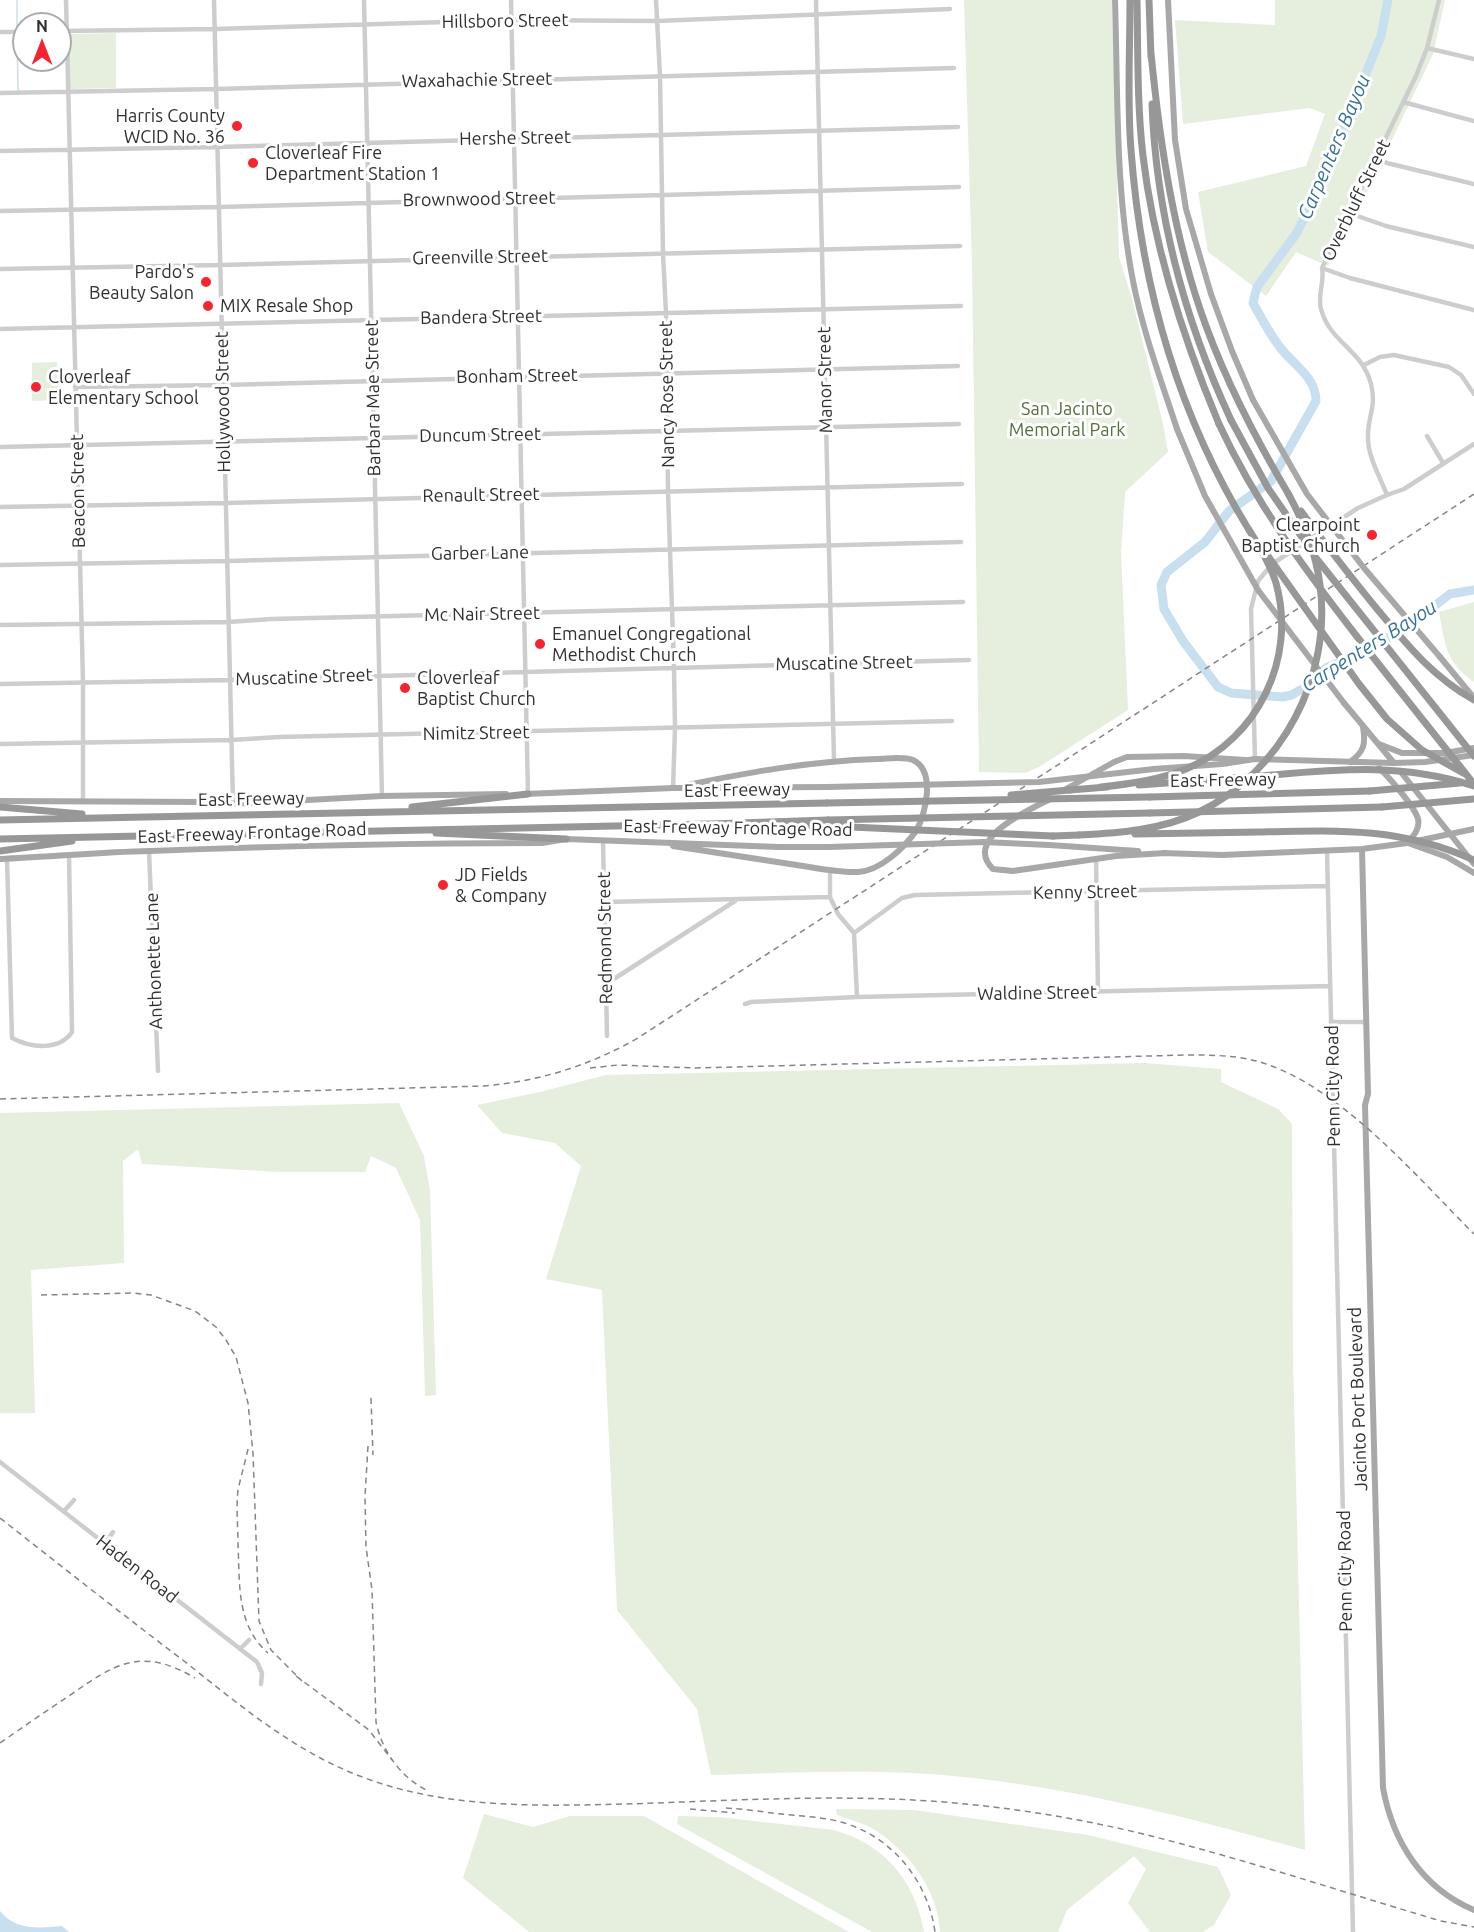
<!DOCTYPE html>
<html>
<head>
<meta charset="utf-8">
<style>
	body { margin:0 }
	#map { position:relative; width:1474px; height:1932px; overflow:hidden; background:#fff; font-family:Ubuntu,sans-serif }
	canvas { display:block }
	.north { position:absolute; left:12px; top:12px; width:60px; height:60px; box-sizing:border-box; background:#fff; border:2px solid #acacac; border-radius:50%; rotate:0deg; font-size:16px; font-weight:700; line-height:24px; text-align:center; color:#303030 }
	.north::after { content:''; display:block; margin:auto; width:21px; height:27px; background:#f52530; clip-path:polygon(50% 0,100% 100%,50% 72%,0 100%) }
</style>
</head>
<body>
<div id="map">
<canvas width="1474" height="1932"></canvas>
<div class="north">N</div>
</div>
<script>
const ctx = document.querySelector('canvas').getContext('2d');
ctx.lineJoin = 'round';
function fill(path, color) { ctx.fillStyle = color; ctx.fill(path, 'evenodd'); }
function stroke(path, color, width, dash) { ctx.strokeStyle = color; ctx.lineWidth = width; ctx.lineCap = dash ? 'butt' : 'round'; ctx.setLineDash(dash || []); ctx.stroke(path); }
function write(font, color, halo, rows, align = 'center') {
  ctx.font = font + ' Ubuntu,sans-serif'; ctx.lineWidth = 6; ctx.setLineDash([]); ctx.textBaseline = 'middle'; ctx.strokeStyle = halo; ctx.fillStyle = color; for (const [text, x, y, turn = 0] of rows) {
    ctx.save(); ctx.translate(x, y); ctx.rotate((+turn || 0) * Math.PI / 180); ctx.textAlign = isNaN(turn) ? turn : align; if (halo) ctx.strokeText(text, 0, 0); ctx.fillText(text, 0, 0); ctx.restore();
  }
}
const green = new Path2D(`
	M964 0H1112L1119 257 1132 299 1163 424 1168 452 1125 492 1121 552 1128 710 1039 767 1025 773 979 772 972 264Z
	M1275 0H1445L1433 54 1347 234 1328 266 1296 252 1266 296 1208 252 1198 192 1306 166 1325 114 1310 108 1183 124 1175 20 1275 25Z
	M116 33V88L72 89 69 88 68 36 71 34Z
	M57 362 58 400 32 401V363Z
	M1474 602V682C1445 662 1445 643 1439 612Z
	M1145 1063 1221 1069V1082L1278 1109 1292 1124 1293 1360 1305 1850C1176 1814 1046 1780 912 1773 845 1770 777 1773 711 1775L697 1709 617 1610 602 1290 546 1279 581 1166 555 1143 502 1133 477 1105 540 1092 606 1075Z
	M399 1103 424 1156 430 1191 436 1395 425 1396 420 1220 396 1168 371 1156 365 1172H279L142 1164 138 1149 123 1161 124 1263 31 1270 35 1413H0V1113Z
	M836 1809 914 1810 1088 1835 1218 1867 1231 1895 1214 1925 1203 1932H1150L1128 1903 1146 1869 1134 1856 1067 1910 1058 1932H940C938 1890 909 1852 875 1830 864 1823 849 1820 837 1815Z
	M484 1814 533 1827 570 1816H644L849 1932H529L463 1878Z
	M678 1816 718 1817 834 1830C884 1844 915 1880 924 1932H872L677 1824Z`);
const water = new Path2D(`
	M0 1911C16 1931 39 1928 62 1926L69 1932H0Z`);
const stream = new Path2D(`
	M17 29V0
	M17 37 18 90`);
const river = new Path2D(`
	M1388 0 1381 36 1319 190 1296 234 1257 287 1253 303C1262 319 1271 337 1283 351 1297 367 1316 379 1316 401L1271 481 1229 511 1205 542 1167 572 1161 585 1164 609 1183 641 1218 687 1231 693 1282 697 1292 695 1308 685 1326 668 1347 659 1403 630 1450 594 1474 590`);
const minor = new Path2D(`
	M66 0 83 682V802
	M214 0 233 804
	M364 0 382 796
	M511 0 528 794
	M656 0 660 76 663 253 666 313 668 491 674 668 675 728 673 788
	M816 0 834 760
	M60 31 215 29 511 20 657 21 950 9
	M0 32H24
	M1427 48 1474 59
	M0 93 216 89 954 68
	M1403 102 1474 121
	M0 151 217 147 958 127
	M1376 158 1387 163 1474 184
	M0 211 219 207 959 187
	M1349 213 1386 226 1474 247
	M1322 268 1350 278 1474 310
	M0 269 220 265 960 246
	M0 329 961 306
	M1364 365 1380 357 1394 355 1449 367 1461 375 1474 394
	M75 387 223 385 958 366
	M1427 436 1443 463
	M0 447 959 424
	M1387 495C1380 477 1368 457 1368 438 1367 417 1377 408 1371 384 1362 349 1330 343 1321 309 1317 295 1325 281 1322 268L1416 76 1427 48 1439 0
	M0 507 226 503 962 484
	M0 565 227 561 961 542
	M0 625 228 622 272 619 963 602
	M0 684 230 680 969 660
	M0 744 231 740 279 737 952 721
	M1255 759 1251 609 1258 581 1272 564 1358 508 1387 495 1404 489 1474 444
	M603 841 607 1036
	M149 851 158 1071
	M1327 851 1353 1932
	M7 859 12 1038C31 1048 59 1051 72 1032L69 855
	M1096 859 1098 992
	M830 870V897L838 914 854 933 857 997
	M605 902 830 897
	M854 933 902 898 915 895 1327 886
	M606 984 735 901
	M745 1004 751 1002 857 997 1330 986
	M1332 1022H1366
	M0 1462 257 1662 262 1673 261 1684
	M64 1511 74 1500
	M105 1544 113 1532
	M240 1649 249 1640`);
const major = new Path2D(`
	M1115 0C1118 93 1115 189 1133 281 1143 332 1161 380 1177 429
	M1168 0 1175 140 1186 209 1211 294 1232 351 1253 400
	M1440 657 1474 698
	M1344 703 1394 763
	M1379 744 1402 753H1445L1474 748
	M1350 762C1364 752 1366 744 1363 727
	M1379 768C1388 776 1415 807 1418 819 1420 828 1415 834 1409 841
	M1154 769 1222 764 1255 759 1394 763 1425 762 1474 755
	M1400 771 1474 864
	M1066 789 1114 762 1127 757 1184 756 1245 760
	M525 794 673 788 827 787
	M1050 799C1029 810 962 839 993 869L1013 871 1116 856 1166 853
	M0 801 205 802 233 804 382 796 506 794
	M1408 843 1447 857 1474 873
	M1049 845 1138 851
	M673 846C712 852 751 858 790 864 812 867 836 873 858 872 880 871 904 848 916 831 926 814 936 771 913 760 903 756 887 759 877 759 811 761 751 772 687 785
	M1362 849 1368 1094 1365 1105 1383 1788C1393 1842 1422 1888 1474 1910
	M1163 853 1222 855 1362 849 1407 843 1474 829
	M0 859C50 857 100 852 150 851 281 846 411 843 542 843L566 839 779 847H829`);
const highway = new Path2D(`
	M1130 0C1130 50 1127 101 1131 150 1141 284 1178 415 1249 530
	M1137 0C1138 52 1137 104 1143 156 1154 249 1183 338 1219 424
	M1149 0 1151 57
	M1151 53C1160 145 1174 239 1206 326 1228 386 1257 441 1289 495
	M1152 104C1156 213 1185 321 1231 420
	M1139 785 1235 778
	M1070 790 1107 787
	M1150 797 1370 791
	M0 807 82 814
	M412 807 528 794
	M1150 813 1382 807
	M0 820 827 803
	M793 825 828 826
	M436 833 566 839
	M1053 836 1079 835
	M0 839 709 824 828 820
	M0 851 72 841`);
const rail = new Path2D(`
	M590 1068 618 1065 695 1068 1187 1055C1211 1055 1236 1055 1260 1062 1340 1086 1416 1176 1474 1234
	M0 1099 484 1086C540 1081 589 1066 638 1038L1474 494
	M41 1295 133 1293 151 1295 195 1311 216 1327 226 1340 236 1357 248 1403 253 1453 259 1621 271 1650 302 1681
	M371 1398 373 1455
	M368 1446 365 1496 366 1547 372 1590 376 1722C382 1751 401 1778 428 1791
	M248 1449C245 1463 241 1476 238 1490 236 1508 238 1527 238 1545 240 1584 236 1625 268 1653
	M0 1518C61 1566 122 1614 184 1661 241 1706 296 1753 365 1778 449 1809 538 1806 626 1804 721 1801 817 1795 913 1800 988 1804 1062 1815 1135 1832 1238 1857 1339 1891 1441 1921L1474 1927
	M296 1676 369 1730 392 1760
	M0 1743C23 1727 46 1711 69 1696 114 1664 141 1646 195 1678
	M726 1808C744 1809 763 1812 781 1814 801 1816 822 1817 841 1822 892 1836 928 1881 935 1932
	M690 1809 735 1813`);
const majorBridge = new Path2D(`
	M1253 400 1307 494 1364 568 1440 657
	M1177 429 1205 496 1258 590 1344 703
	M827 787 1039 782 1154 769
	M829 847 984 842 1049 845`);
const highwayBridge = new Path2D(`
	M1231 420 1268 488 1310 549
	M1219 424C1255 502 1303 567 1355 634 1394 684 1434 734 1474 784
	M1301 511C1325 544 1351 577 1377 609 1407 645 1433 677 1474 700
	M1268 556 1359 684 1387 719 1422 750 1465 774
	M1316 558 1474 756
	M1235 778C1319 772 1392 759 1474 786
	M1101 787C1130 784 1159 780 1186 769 1258 739 1297 658 1276 583 1270 564 1260 547 1249 530
	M1370 791 1460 783
	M1011 795 1070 790
	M827 803 1150 797
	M1382 807 1474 799
	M828 820 1150 813
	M828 826 1053 836
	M1135 834C1176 833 1218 833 1259 832 1338 830 1400 827 1474 860
	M1079 835C1119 833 1162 830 1199 812 1282 772 1332 676 1320 585 1316 553 1304 523 1289 495`);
const markers = [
	[237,126,6,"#f52530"],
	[253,163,6,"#f52530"],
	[206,282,6,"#f52530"],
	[208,306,6,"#f52530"],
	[36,387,6,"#f52530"],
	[1372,535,6,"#f52530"],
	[540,644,6,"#f52530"],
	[405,688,6,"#f52530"],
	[443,885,6,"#f52530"]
];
const streetNames = [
	["Hillsboro Street",505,21,-1],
	["Waxahachie Street",477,80,-1],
	["Hershe Street",515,138,-1],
	["Brownwood Street",479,199,-1],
	["Overbluff Street",1356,200,-64],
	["Greenville Street",480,257,-1],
	["Bandera Street",481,317,-1],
	["Bonham Street",517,376,-1],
	["Manor Street",825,380,-91],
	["Nancy Rose Street",667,394,-91],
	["Barbara Mae Street",373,398,-91],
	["Hollywood Street",223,402,-91],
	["Duncum Street",480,435,-1],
	["Beacon Street",78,491,-91],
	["Renault Street",481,495,-1],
	["Garber Lane",480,553,-1],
	["Mc Nair Street",482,614,-1],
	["Muscatine Street",844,663,-1],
	["Muscatine Street",304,677,-2],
	["Nimitz Street",476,733,-1],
	["East Freeway",1223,780,-1],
	["East Freeway",737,790,-1],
	["East Freeway",251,799,-1],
	["East Freeway Frontage Road",738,828,1],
	["East Freeway Frontage Road",252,833,-2],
	["Kenny Street",1085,892,-1],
	["Redmond Street",605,938,-91],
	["Anthonette Lane",154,961,-92],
	["Waldine Street",1037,993,-1],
	["Penn City Road",1333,1086,-91],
	["Jacinto Port Boulevard",1358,1399,-92],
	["Haden Road",137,1569,38],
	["Penn City Road",1345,1571,-91]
];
const poiNames = [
	["Harris County",225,116,"right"],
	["WCID No. 36",225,137,"right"],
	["Cloverleaf Fire",265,153],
	["Department Station 1",265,174],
	["Pardo's",194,272,"right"],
	["Beauty Salon",194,293,"right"],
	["MIX Resale Shop",220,306],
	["Cloverleaf",48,377],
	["Elementary School",48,398],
	["Clearpoint",1360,525,"right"],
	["Baptist Church",1360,546,"right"],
	["Emanuel Congregational",552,634],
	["Methodist Church",552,655],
	["Cloverleaf",417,678],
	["Baptist Church",417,699],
	["JD Fields",455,875],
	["& Company",455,896]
];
const parkNames = [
	["San Jacinto",1067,409],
	["Memorial Park",1067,430]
];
const waterNames = [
	["Carpenters Bayou",1334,147,-67],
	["Carpenters Bayou",1369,646,-32]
];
fill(green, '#e6eedd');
fill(water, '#c8dfef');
stroke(stream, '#c8dfef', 1.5);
stroke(river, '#c8dfef', 9);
stroke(minor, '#cdcdcd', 4.5);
stroke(major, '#a8a8a8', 6);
stroke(highway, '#979797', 7);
stroke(rail, '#858585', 1.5, [6, 4.5]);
stroke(majorBridge, '#a8a8a8', 6);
stroke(highwayBridge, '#979797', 7);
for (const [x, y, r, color] of markers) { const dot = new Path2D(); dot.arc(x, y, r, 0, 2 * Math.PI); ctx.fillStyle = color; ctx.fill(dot); stroke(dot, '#fff', 2); }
write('18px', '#303030', '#fff', streetNames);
write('18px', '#303030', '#fff', poiNames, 'left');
write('18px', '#527139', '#fff', parkNames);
write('italic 20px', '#36719b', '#fff', waterNames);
</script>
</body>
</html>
